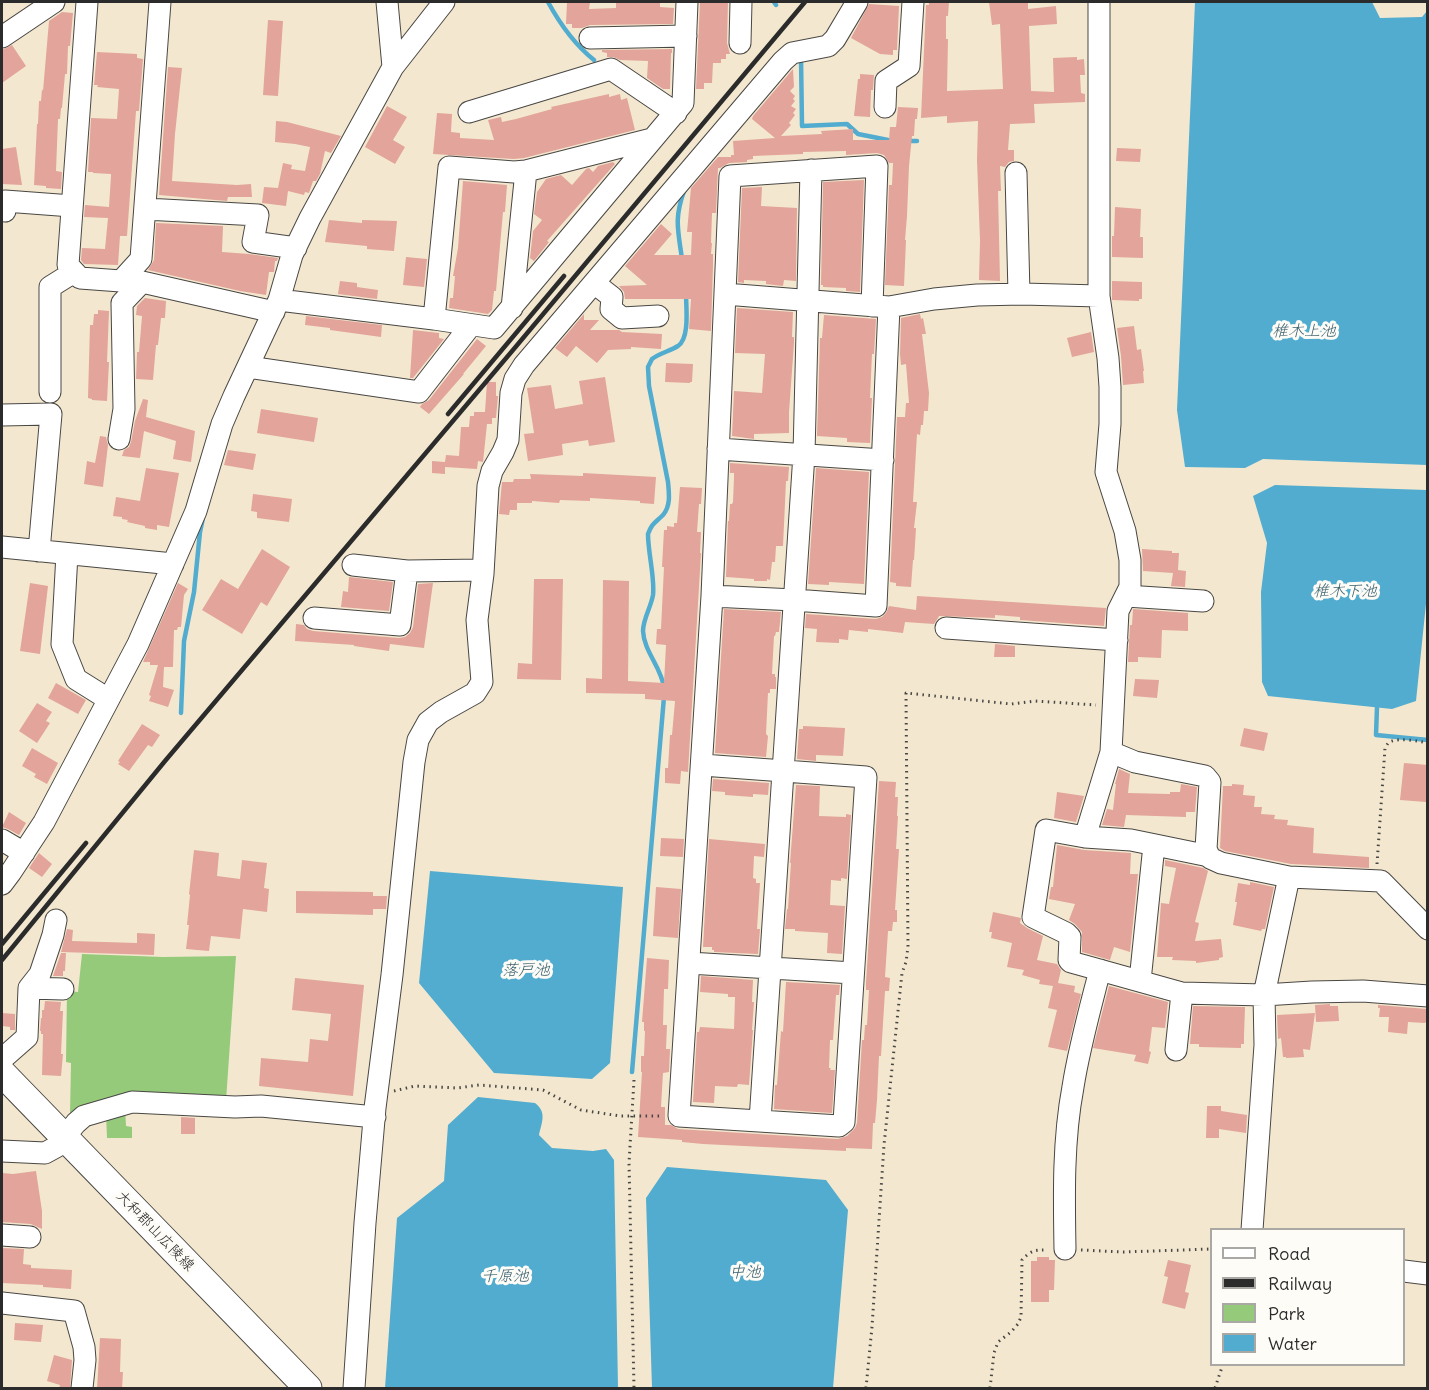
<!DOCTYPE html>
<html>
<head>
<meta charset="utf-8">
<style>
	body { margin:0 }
	#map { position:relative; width:1429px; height:1390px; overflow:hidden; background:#f3e8cf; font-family:Delius,sans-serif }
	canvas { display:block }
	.frame { position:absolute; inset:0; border:3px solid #2b2b2b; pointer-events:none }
	.legend { position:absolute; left:1210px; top:1228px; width:195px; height:138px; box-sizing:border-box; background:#fdfcf7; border:2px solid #a9a8a5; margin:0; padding:8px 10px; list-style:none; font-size:18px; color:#2b2b2b }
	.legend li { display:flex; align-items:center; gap:12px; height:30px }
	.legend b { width:30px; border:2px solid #a9a8a5 }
</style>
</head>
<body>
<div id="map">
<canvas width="1429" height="1390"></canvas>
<div class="frame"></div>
<ul class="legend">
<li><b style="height:8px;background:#fff"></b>Road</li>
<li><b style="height:8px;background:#2b2b2b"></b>Railway</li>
<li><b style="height:16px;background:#95ca7b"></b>Park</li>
<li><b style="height:16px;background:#51accf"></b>Water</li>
</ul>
</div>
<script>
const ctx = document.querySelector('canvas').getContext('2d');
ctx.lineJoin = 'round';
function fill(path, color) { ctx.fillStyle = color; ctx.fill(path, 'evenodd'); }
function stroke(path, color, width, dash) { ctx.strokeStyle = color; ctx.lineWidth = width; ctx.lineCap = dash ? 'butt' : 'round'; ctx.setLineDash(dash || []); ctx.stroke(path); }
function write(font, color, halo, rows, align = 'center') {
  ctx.font = font + ' Delius,"Klee One",sans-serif'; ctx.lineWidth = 6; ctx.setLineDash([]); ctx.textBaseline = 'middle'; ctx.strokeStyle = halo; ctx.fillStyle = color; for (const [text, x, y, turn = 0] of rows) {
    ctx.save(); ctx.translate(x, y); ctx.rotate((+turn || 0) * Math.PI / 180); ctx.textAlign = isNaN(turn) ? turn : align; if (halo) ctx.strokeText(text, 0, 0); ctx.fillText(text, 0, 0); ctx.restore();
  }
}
const green = new Path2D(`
	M82 954 163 957 236 956 226 1101H176L74 1121 70 1114 71 1063 66 1062 67 991 78 992Z
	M125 1108 126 1126 132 1127V1138H107L106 1113Z`);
const water = new Path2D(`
	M1195 2H1372L1380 18 1422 17 1427 11V465L1263 459 1245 468 1185 467 1177 410Z
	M1275 485 1427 490V594L1416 701 1392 709 1268 696 1262 682 1261 592 1267 543 1253 496Z
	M430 871 623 887 610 1063 592 1079 494 1073 419 983Z
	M478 1097 535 1103C547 1112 542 1122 539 1135L552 1148 593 1151 606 1149 614 1160 618 1388H385L397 1218 444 1181 448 1125Z
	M667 1167 826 1180 848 1210 833 1388H652L646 1198Z`);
const stream = new Path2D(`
	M548 2C560 24 574 44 594 60
	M774 2 776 5
	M801 57 802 126 847 124 858 134 888 140
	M905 141H917
	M682 259C678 230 674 219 684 191
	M664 688C662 668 644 652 643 631 643 619 651 607 653 595 655 578 648 553 648 534 652 523 655 523 663 515 671 506 669 493 668 482L649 386 648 367 652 359C660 353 670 351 678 346 690 338 686 307 686 294
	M1377 707 1376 735 1428 740
	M181 713 184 641 194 592 200 532 203 518
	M632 1072 664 697`);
const building = new Path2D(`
	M567 2H590L589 9 616 8V2H660V7L674 8 673 24 590 25 582 28H572V24H566Z
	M700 2H728L727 43 730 54H726V59H721V63H713L712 83H704V89H696Z
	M929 2H949L948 16H946V39H948L947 91 1003 89 1000 24 992 25 989 2H1028V9L1056 6 1057 24 1029 26 1031 91 1054 92 1053 58 1077 57V60L1084 59 1085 75H1080L1081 93 1085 94V102L1034 104 1035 123 1010 124 1008 150H1014V161L1009 162 1005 167 1000 166 1001 191H998L1000 281 979 280 980 241 977 160 978 121 947 123V116L921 118 926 5H929Z
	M869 4 899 6 897 50H893V55L880 54 851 38Z
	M62 12 73 13 70 46H68L67 74H65L62 108H61L60 119H58L56 171 62 172 61 189 46 188V186L34 185 37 124H38L39 101H41L42 89 43 91 49 21Z
	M268 20 283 21 278 96 263 95Z
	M12 45 26 66 2 83V50Z
	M672 49V53H671L670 89H663L647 78 648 61 620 60 613 57H607V53L602 52V50Z
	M97 52 137 54V58L143 59 139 111H136L127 236H120L118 265 84 264 81 260 82 248 105 249 108 218 84 217 85 205 109 207 111 176V174L93 173V172H88L91 118 117 119 119 89 97 87 98 85H94Z
	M168 67 182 68 175 134 172 181 237 185 251 184 252 197H228L227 201 159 195Z
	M793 69 794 87 790 91 795 96 793 99 795 101 791 106 796 109 793 113 795 115 789 123 791 125 781 136 822 134 821 131 853 129V140H889L890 127H896L898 107 918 108 917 119H915L914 136H912L909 166 907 216 905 240H906L904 286 885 285 889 185H892L893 163H889L884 155 877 153 846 155V151L803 152V154L753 156V159L747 160V162L729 163 720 168H718L716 213H712L711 243H712L711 254H713V266L711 331 689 329 691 299H625L624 292 619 286 647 285 625 266 661 224 672 234 654 255H691L692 232H687L691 188 718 157H731V155H734L733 141 775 138 752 119 753 116Z
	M860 74 874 75 873 90H871L870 117 854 116 858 79H860Z
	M609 94V97L620 94 621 100 627 98 635 130 524 158 514 159 433 154 437 113 452 114 451 132 460 133V138L494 140 488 120 501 117 502 122 516 119 552 109 551 107Z
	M387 106 407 117 393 140 405 147 395 164 365 147Z
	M276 121 287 122 341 136 331 153 325 151 320 174 316 181H313L309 193 305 192 304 195 288 191 286 206 262 203 264 187 278 188 283 163 292 165 291 169 305 171 310 147 295 144 275 142Z
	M16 147 22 185 2 184V149Z
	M1117 148 1141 149 1140 162 1116 161Z
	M613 162 615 164 547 241 549 242 534 261 530 258 533 231 542 220 534 214 537 192 546 179 561 175 572 185 586 169 589 168 593 172 598 166Z
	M864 180 860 292 846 291V288L823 287V285H821L823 182Z
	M463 181 507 185 505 212H503L496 291H494L492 310 488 314 449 308 450 298H453L455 276H453L458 248Z
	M762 187 761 206 797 208 796 281 784 280 783 286 766 284V281L744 280V283L738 282 742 188Z
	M1115 207 1141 209 1140 237H1143V258L1112 257V236H1114Z
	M329 220 362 223V220L397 221 394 251 367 249V246L325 242Z
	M156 223 223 226 222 252 249 254 278 258 277 261H275L274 272H269L266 295 240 291 148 270 154 260Z
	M406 257 427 259 424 287 403 285Z
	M340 281 357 283V287L378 290 377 299 338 294Z
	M1112 281 1142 282V299H1139V301L1112 300Z
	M145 298 166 301 165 318H161L158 345H156L153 380 136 379 137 352H139L142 316 136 315 137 306Z
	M737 308 793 312 792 337H794V343L789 412V433L754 434V439L732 436 734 391 762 393 765 354 735 353Z
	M98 310 109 311 107 362H109L107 401 92 400V399L88 398 90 325H93L94 314H98Z
	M584 314V320H599L590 330H619L622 332 662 334 661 349 631 347V349L608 350 597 363 576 346 567 357 555 348Z
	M920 314 921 319 923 318 926 334H922L929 393 928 411H924L923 425H921L920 435 917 434 913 502H917L914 528H916L914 560H913L911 587 896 586V583L890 582 897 417H905L906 403H909L906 364 901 365 900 354 901 318Z
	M824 315 876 319 874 354H872L870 398H872L870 443 847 442V438L817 436 820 338H822Z
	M306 316 382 325 381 337 330 330V328L305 325Z
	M1134 326 1137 350 1141 349 1144 371H1143L1144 383 1123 385 1121 356 1117 328Z
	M413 330 439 333V338L444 339 413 378H410Z
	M1091 332 1094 352 1072 357 1067 338Z
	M477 339 486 346 463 374H464L429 414 420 407 422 404 429 400Z
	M666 363 693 364 692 382H690V383L665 382Z
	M605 377 615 442 589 446 588 440 562 444 563 455 528 461 524 434 534 433 527 388 551 385 555 409 583 404 579 381Z
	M487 382H496V396H498L496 418H492V424H487L483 462 478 461 477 469 445 467V474L432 473V461L445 462 446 455 459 456 461 427H469L470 416H474V412H485Z
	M143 399 148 400 146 417 195 431 191 462 173 459 176 441 144 431 140 458 122 456 124 450 129 447 131 442 135 421Z
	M261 409 318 418 314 442 257 433Z
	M100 436 106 437 108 445 103 487 84 484 87 461 95 463Z
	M228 450 256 454 253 470 224 465Z
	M730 463 789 467 788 481H786L783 546H776L775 562H772L770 580 767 579V581H754V579L726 577 728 521H729L730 504H732L733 502 734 477V473H730Z
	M146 468 179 473 169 527 157 525V530L145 528V526L127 522 128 520 122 519V517L113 516 116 497 140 501Z
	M816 468 869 472 864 584 829 582V585L808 584Z
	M583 473 656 477 654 504 640 503V501L590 498V501L560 500 559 503 532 501V503H517V510H510L509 515 499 514 502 482H513L514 479H531L530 474 583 476Z
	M680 487 702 488 701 504H699L697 532H701L700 553H701L688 772 681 771 680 784 665 783V768H668L670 735H672L675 701 645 699V694L586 693V678L602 679 603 580 629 581 628 681 664 683 666 645 656 644 657 629H661L664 567H662L664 530H667V526L674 527V523H677Z
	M253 494 292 499 289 522 257 518V512L251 511Z
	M262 549 290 567 267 606 261 602 242 634 202 610 221 579 238 589Z
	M1142 549 1172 551V553H1179L1178 570 1186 571 1185 587 1171 586 1173 573 1143 571Z
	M349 577 393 582 389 611 341 607 343 591 348 592Z
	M534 579H563L561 680 517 679 518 663 532 664Z
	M30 583 48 586 40 654 20 651Z
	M178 583 188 589 184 595 181 627H178L177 630H174L173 667H164L163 687 174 690 168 707 149 701 151 696 149 695 158 665H150V662H143Z
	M433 583 424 648 390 644 389 651 354 646V645L295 641 296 624 304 625 307 629 313 631 399 638 405 637 410 633 413 627 418 584Z
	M917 596 1106 608 1104 626 1020 620V617L995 615V618L939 616 938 618 934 624 905 622 903 633 868 629V632L849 630 848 640 839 639V643L816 642 817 629 805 628 806 614 876 619 882 617 886 613 889 606 916 610Z
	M724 609 781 612 779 632H776L775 636H774L772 674H775V677H776V689H770V693H768L766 734 768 736 766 757 715 753Z
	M1133 609 1188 613V631L1162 630 1161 658 1138 657V662H1128L1130 625H1132Z
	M995 644 1015 646V657H994Z
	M1135 679 1159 680 1157 698 1133 696Z
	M56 683 86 700 78 714 48 698Z
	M37 703 52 712 46 721 50 723 37 743 19 731Z
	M142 724 160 735 152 747 148 745 129 771 118 764 120 762 118 761Z
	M803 726 845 728 843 756 816 755V761L797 759 799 729H803Z
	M1244 728 1268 733 1264 751 1240 746Z
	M32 748 58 763 47 784 34 777 36 774 22 766Z
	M1404 763 1428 765 1426 802 1400 800Z
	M1119 769 1130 774 1128 793 1170 794V792H1180L1181 784 1197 787 1195 812H1186V817L1126 815 1124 827 1102 825 1107 809 1113 810 1116 784H1115Z
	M713 779 769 783 768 795 753 794V797L725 795V792L712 791Z
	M879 781 896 782 895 797H898L897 816H898L896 849H899L895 910H897V922H893L892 931H888L885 977 890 978 889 991H885L881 1056H879L877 1100 875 1123H873L872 1149 846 1148V1151L703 1144 682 1142V1140L638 1137 642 1072H641V1056H644L645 1031H644V1022H642L647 958 669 960 668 989H664L663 1025H667L666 1049H670L669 1072 663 1073 661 1107H665V1125H671L678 1129 838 1139 847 1136 855 1128 857 1123 862 1040H864L865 1025H867L869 990H866V982Z
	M1232 784 1244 785 1243 795 1255 796 1254 807H1262L1261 814 1275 815 1274 819 1288 820 1287 825 1314 828 1313 853 1369 857V868L1291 864 1225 851 1220 848 1223 786H1232Z
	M796 785 820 786 819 816 846 817V814L851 815 847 879 841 878V881L831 880 830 905 845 906 842 954 827 953 828 933 795 931V929H785L787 909H788L791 863H790Z
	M1057 792 1084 796 1076 822 1054 818Z
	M9 812 26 823 19 835 8 829 2 827Z
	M661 838 684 839 683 857 660 856Z
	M709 839 765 844 764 857 754 856 753 878 756 879V883H760L757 929H760L758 954 714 952V950H712V947H703Z
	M1057 845 1084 850 1131 853 1130 874H1138L1130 952 1114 947 1110 960 1082 952V932L1075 924 1069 920 1075 904 1049 899 1051 887H1053Z
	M194 850 219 853 217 876 240 879 242 860 267 863 264 888 269 889 267 912 243 909 240 939 211 936 209 951 186 949 189 925H187L190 895 189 894Z
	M39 853 52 864 42 877 29 868Z
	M1165 860 1203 868 1208 871 1195 922 1199 923 1195 941 1221 939 1223 957 1219 958V960L1196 963V961L1172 960 1173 957H1157L1161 903 1169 904 1176 868 1165 866Z
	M1250 882 1274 887 1265 929H1262L1261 931 1233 925 1237 902H1235L1238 883 1250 885Z
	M656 887 681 889 678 938 653 936Z
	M296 891 373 892V896H387L386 909H373V915L296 913Z
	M993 912 1021 918 1020 923 1027 928 1043 936 1037 960 1057 964 1061 970 1058 983 1075 986 1074 992 1081 994 1067 1051 1048 1047 1057 1010 1048 1008 1053 986 1039 984 1040 980 1022 975 1024 970 1007 967 1012 943 991 938 992 932H989Z
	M67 929 73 930 72 941 137 943V933L155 934 154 955 61 952Z
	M61 953H66L65 971H63V976H53Z
	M701 976 753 980 752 1002H754L752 1030H753L749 1085 738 1084 737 1087 715 1086 714 1103 693 1102 697 1032H699L700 1027 734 1029 735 997H728V994L700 992Z
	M295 978 364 985 353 1096 259 1086 261 1058 308 1062 310 1039 328 1041 331 1014 292 1010Z
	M786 982 840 985 839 995H836L833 1040H830L829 1068H831L830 1070H835L832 1113 774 1109 775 1085H777L781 1031 783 1032Z
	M1109 986 1168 1002 1165 1028 1152 1027 1149 1051 1151 1052 1148 1064 1134 1061 1136 1055 1093 1048Z
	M45 1001 61 1002 60 1011H63L61 1054H63L61 1076 42 1075 43 1034H41V1031H40L41 1018H42V1010H44Z
	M1330 1004V1006H1338L1339 1021 1316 1022 1315 1005Z
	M1378 1005 1427 1009 1426 1022 1425 1023 1408 1022 1407 1034 1388 1032 1389 1017H1379L1380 1008H1378Z
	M1193 1006 1245 1007 1244 1036V1044H1241V1048L1199 1047V1044H1190Z
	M2 1013 15 1014V1030H10V1027L2 1026Z
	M1315 1013 1310 1050 1303 1049 1304 1057 1286 1058V1057H1283L1281 1038 1278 1039 1277 1015Z
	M1207 1106H1221V1111L1247 1115 1246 1133 1219 1129V1138H1206Z
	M181 1117 195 1118V1134H181Z
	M36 1171 42 1211V1229L31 1224 2 1222V1173L13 1174Z
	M2 1248 24 1249 23 1264 31 1265V1268L72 1270 71 1289 43 1287V1285L2 1283Z
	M1037 1257H1049V1260H1055L1054 1290H1049V1302H1031V1261H1037Z
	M1168 1260 1191 1265 1185 1292 1189 1293 1185 1309 1162 1303 1168 1277 1164 1276Z
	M15 1323 43 1325 41 1342 14 1340Z
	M100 1338 121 1339 120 1372H123L122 1389H97Z
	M54 1355 72 1360 70 1389H59L60 1385 47 1381Z`);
const path = new Path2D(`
	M1377 864 1385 748C1387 745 1388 742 1392 741 1399 738 1420 741 1428 743
	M634 1080 629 1163 634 1388
	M394 1091 415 1086 457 1088 479 1085 543 1090 581 1110 620 1116H662
	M1081 1250 1123 1252 1212 1249
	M866 1388 872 1327 884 1145 902 973 906 962 908 947 906 693 1011 704 1035 701 1096 705
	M990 1388 994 1353 998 1342 1011 1332 1018 1324 1021 1317 1022 1260C1031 1250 1035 1250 1048 1250
	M1215 1388 1223 1364`);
const minor = new Path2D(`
	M87 2 68 265 80 278 121 281 141 259 160 2
	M1099 2V296L1108 358 1110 387V424L1106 472 1125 531 1130 560V587L1118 611 1111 752 1135 762 1205 776 1210 782 1206 849 1210 858 1221 863 1289 877 1381 881 1428 929
	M2 37 54 2
	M590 38 686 36
	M740 43 741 2
	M393 67 444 2
	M885 107 886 81 909 66 913 2
	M469 112 611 69 676 113
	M1016 173 1019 294
	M145 209 258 215 253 242 296 248
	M5 211V201L72 206
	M594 283 612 297 611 309 622 318 658 316
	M725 294 889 307 934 299 977 295 1022 294 1099 296
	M279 300 434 319 494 328 683 103 687 2
	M512 308 526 171
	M434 319 449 167 514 172 526 171 652 139
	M248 367 419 392 471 325
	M50 392V287L74 272
	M2 415 51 414 39 551
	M119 439 124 409 122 303 142 282 274 312
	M718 449 883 460
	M2 547 173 564
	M67 554 62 644 76 679 108 699
	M353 565 407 571 483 570
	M712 596 794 600 876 606 889 307
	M1126 596 1203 601
	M314 618 400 625 407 571
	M946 628 1117 640
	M702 765 866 777 844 1122 839 1126 679 1116 712 596 730 176 877 166 872 306
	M1085 837 1111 752
	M2 840 24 853
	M1209 856 1131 840 1085 837 1046 830 1033 917 1066 933 1070 937 1069 960 1071 962 1182 993 1264 995 1312 992 1363 991 1428 996
	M2 884 11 872 44 822 138 644 196 511 222 424 234 396 279 300 292 255 310 218 393 67 387 2
	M689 963 853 973
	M1140 981 1154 845
	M29 988 63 989
	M1176 1050 1182 993
	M2 1059 27 1037 29 988 40 974 53 935 56 920
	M760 1121 804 454 811 170
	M2 1151 45 1153 56 1147 76 1123 84 1116 132 1102 235 1107 261 1106 375 1117
	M1252 1230 1265 1045 1264 995 1289 877
	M2 1235 30 1237
	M1065 1249C1064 1195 1063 1140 1073 1087 1079 1048 1090 1009 1100 970
	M1404 1271 1428 1274
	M2 1303 74 1311 84 1347 85 1360 82 1388
	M354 1388 365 1223 375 1108 392 975 414 762 418 740 428 722 441 712 475 693 482 682 477 620 483 574 488 486 492 471 503 452 508 440 511 393 515 379 524 365 783 61 792 53 828 46 835 39 857 2`);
const major = new Path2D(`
	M2 1073 308 1388`);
const rail = new Path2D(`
	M448 414 564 276
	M2 944 86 843
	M2 960 165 761 513 350 805 2`);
const streetNames = [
	["大和郡山広陵線",155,1231,46]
];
const waterNames = [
	["椎木上池",1304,331],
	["椎木下池",1345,591],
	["落戸池",526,970],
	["中池",745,1272],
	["千原池",505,1276]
];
fill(green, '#95ca7b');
fill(water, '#51accf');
stroke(stream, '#51accf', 4.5);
fill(building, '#e2a49b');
stroke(minor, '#494744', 23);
stroke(major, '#494744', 29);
stroke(path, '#494744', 3, [1.5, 4.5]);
stroke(minor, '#fff', 21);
stroke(major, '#fff', 27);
stroke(rail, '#2b2b2b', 4.5);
write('15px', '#2b2b2b', '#fdfcf7', streetNames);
write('italic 16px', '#3a5f6d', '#fdfcf7', waterNames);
</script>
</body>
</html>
